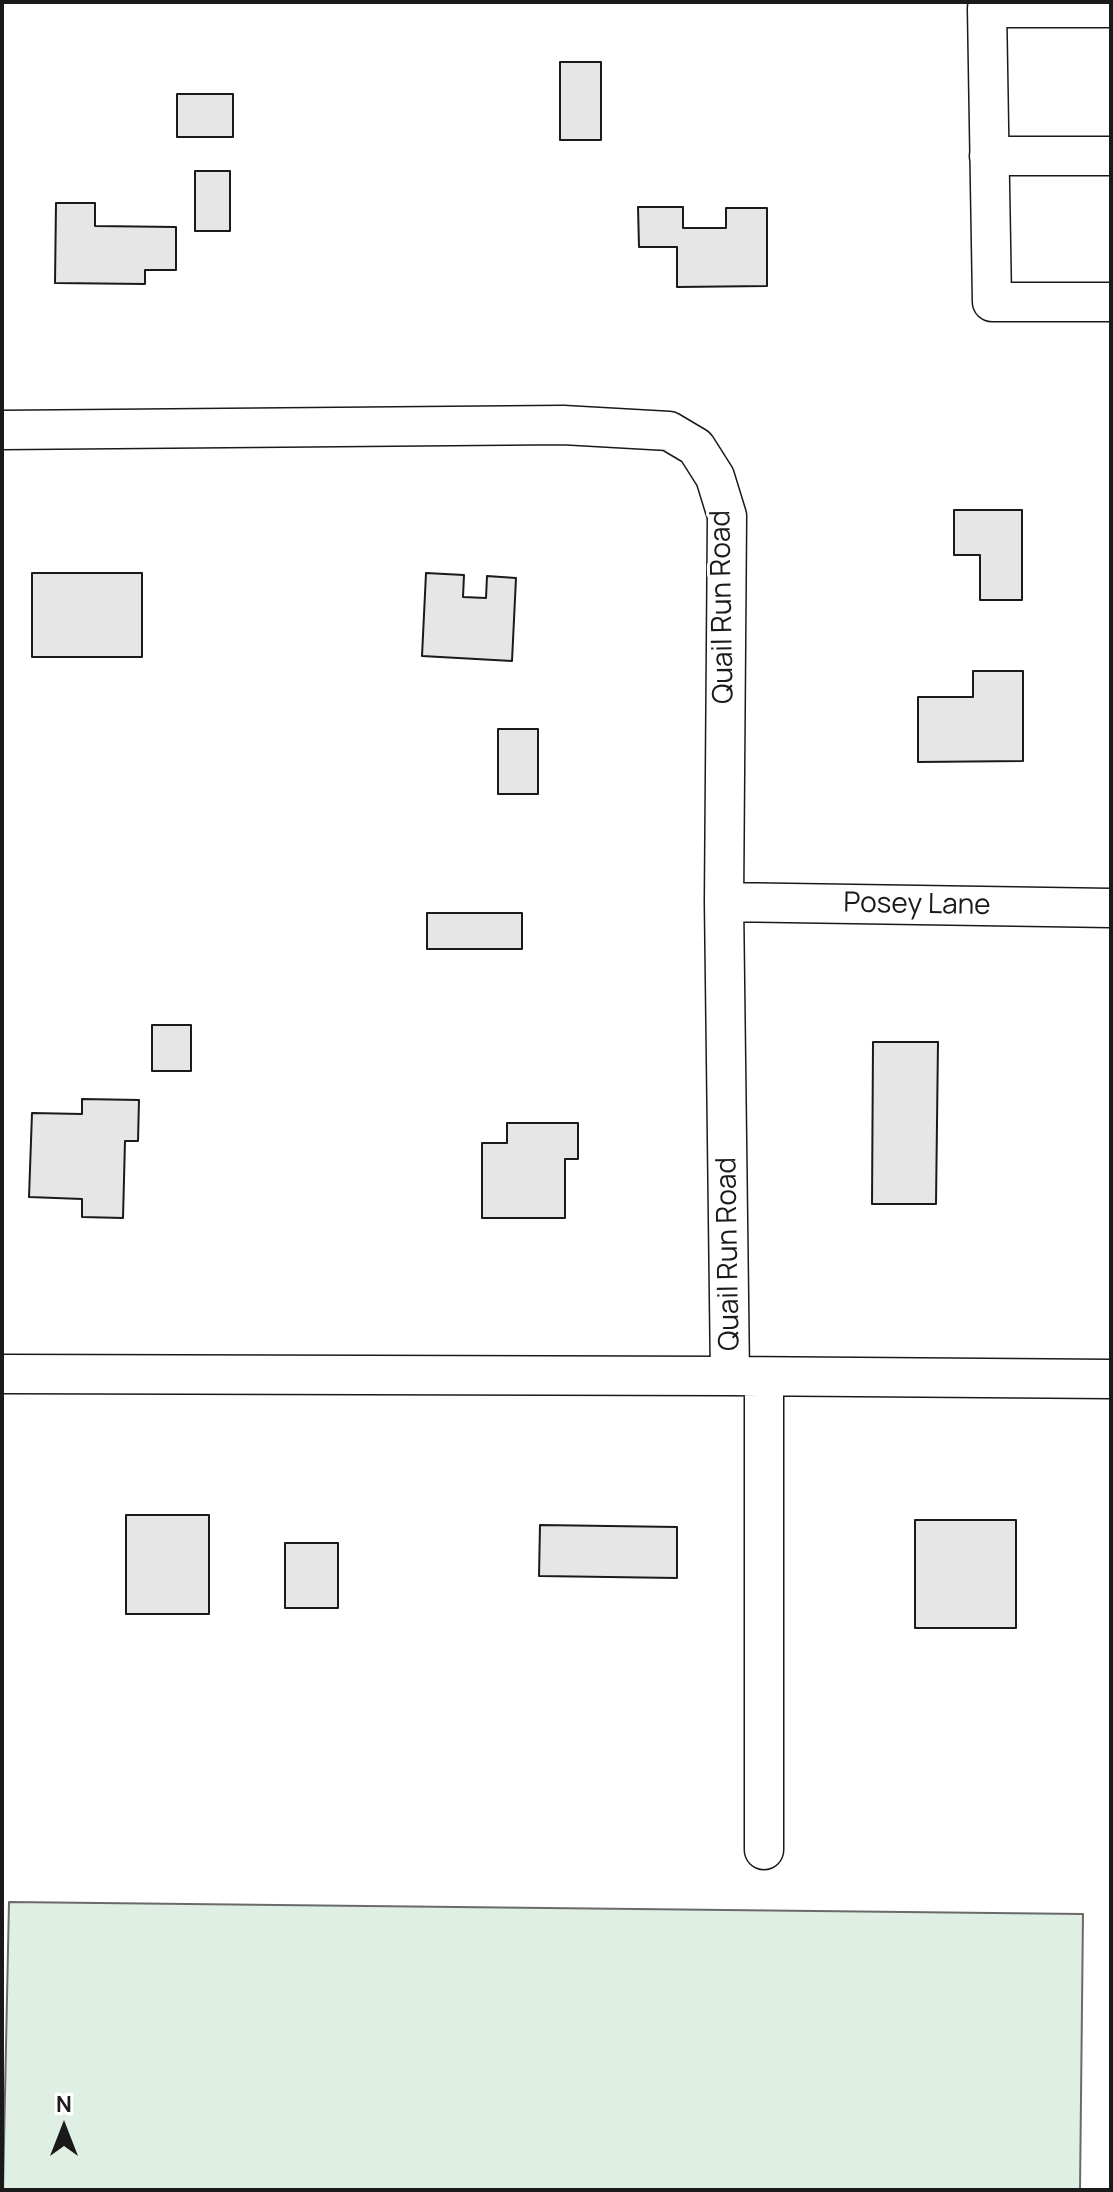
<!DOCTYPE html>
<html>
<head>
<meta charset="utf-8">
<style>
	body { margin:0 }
	#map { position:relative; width:1113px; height:2192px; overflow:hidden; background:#fff; font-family:Manrope,sans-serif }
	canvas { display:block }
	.frame { position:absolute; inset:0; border:4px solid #1a1a1a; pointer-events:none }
	.north { position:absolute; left:24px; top:2088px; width:80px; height:80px; -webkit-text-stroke:6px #fff; paint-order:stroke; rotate:0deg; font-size:22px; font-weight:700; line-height:32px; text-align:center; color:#1a1a1a }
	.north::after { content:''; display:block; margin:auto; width:28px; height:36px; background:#1a1a1a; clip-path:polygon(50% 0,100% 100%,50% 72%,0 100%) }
</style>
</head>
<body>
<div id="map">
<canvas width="1113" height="2192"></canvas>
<div class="frame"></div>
<div class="north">N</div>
</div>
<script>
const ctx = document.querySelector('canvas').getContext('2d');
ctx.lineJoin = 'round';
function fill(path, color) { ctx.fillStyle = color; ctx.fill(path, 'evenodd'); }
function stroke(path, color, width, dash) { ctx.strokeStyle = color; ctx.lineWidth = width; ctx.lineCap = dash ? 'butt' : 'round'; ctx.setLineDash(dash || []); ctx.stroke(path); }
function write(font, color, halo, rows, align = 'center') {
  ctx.font = font + ' Manrope,sans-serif'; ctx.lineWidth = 6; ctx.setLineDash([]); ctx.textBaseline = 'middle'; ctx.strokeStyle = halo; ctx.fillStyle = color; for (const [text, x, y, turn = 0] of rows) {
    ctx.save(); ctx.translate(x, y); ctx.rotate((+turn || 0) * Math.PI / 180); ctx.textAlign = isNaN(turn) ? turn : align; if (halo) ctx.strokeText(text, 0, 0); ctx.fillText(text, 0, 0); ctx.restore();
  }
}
const green = new Path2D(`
	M9 1902 1083 1914 1080 2190H3Z`);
const building = new Path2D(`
	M560 62H601V140H560Z
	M177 94H233V137H177Z
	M195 171H230V231H195Z
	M56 203H95V226L176 227V270H145V284L55 283Z
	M638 207H683V228H726V208H767V286L677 287V247H639Z
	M954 510H1022V600H980V555H954Z
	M32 573H142V657H32Z
	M426 573 464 575 463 597 486 598 487 576 516 578 512 661 422 656Z
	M973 671H1023V761L918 762V697H973Z
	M498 729H538V794H498Z
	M427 913H522V949H427Z
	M152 1025H191V1071H152Z
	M873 1042H938L936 1204H872Z
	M82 1099 139 1100 138 1141H125L123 1218 82 1217V1199L29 1197 32 1113 82 1114Z
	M507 1123H578V1159H565V1218H482V1143H507Z
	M126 1515H209V1614H126Z
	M915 1520H1016V1628H915Z
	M540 1525 677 1527V1578L539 1576Z
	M285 1543H338V1608H285Z`);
const minor = new Path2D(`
	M1111 8H987L992 302H1111
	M989 156H1111
	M2 430 563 425 669 431 696 447 715 477 727 516 724 902 730 1376
	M724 902 1111 908
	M2 1374 730 1376 1111 1379
	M764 1377V1850`);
const streetNames = [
	["Quail Run Road",723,607,-91],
	["Posey Lane",917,905,1],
	["Quail Run Road",729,1254,-91]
];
fill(green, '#e0efe3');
stroke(green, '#6a6a6a', 2);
fill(building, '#e6e6e6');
stroke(building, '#1a1a1a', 2);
stroke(minor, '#1a1a1a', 41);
stroke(minor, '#fff', 38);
write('28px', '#1a1a1a', '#fff', streetNames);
</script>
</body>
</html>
